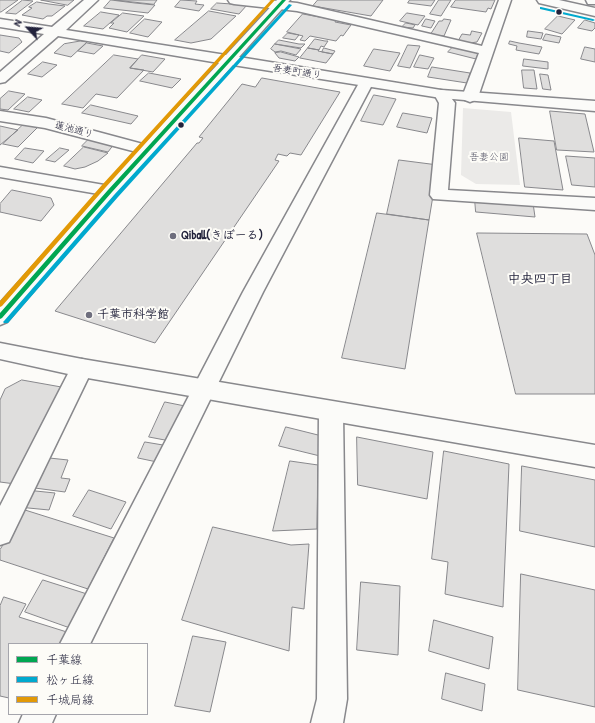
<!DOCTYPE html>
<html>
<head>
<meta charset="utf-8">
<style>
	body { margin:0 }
	#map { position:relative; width:595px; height:723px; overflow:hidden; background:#fcfbf8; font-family:"Patrick Hand","Klee One",sans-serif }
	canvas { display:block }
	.legend { position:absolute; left:8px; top:643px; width:140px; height:72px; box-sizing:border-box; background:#fdfcf7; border:1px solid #a5a5ac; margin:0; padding:5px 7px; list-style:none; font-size:12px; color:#22223b }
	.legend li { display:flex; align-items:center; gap:8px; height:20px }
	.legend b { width:20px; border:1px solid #a5a5ac }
	.north { position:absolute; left:8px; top:8px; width:40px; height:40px; -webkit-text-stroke:3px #fdfcf7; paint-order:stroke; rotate:296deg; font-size:11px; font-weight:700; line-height:16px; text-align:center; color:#22223b }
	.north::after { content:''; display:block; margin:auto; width:14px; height:18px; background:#22223b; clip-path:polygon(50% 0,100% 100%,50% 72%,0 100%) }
</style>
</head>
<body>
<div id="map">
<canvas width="595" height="723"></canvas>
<ul class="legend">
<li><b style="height:5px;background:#00a651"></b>千葉線</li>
<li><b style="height:5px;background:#00a9ce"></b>松ヶ丘線</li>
<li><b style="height:5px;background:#e29906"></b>千城局線</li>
</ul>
<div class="north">N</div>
</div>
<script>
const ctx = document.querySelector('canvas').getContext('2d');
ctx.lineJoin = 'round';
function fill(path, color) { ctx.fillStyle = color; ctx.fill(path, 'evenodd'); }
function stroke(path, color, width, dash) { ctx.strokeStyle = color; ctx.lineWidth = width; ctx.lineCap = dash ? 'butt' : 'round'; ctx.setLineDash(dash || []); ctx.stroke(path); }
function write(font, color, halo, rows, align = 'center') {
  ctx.font = font + ' "Patrick Hand","Klee One",sans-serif'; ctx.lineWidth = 4; ctx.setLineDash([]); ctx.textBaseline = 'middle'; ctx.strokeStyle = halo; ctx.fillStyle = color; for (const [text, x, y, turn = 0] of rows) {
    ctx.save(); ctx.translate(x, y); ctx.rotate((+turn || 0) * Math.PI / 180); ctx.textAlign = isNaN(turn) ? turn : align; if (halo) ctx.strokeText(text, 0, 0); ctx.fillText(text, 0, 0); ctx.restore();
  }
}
const green = new Path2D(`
	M463 108 511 112 520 185 476 184 461 175Z`);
const building = new Path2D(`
	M0 0H18L1 12H0Z
	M23 0 33 1 16 14 6 13Z
	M41 0H74L68 5Z
	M111 0 135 3 155 5 148 13 104 8Z
	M115 0H157L154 4Z
	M181 0 197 1 195 4 204 5 199 11 175 7Z
	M318 0H383L371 16 313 6Z
	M410 0H435L431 6 408 3Z
	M439 0H451L441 16 430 14Z
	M456 0H495L491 9 488 8 486 12 451 7Z
	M37 2 49 4 65 6 52 16H47L43 19 22 15 32 8 29 7Z
	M217 3 247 5 239 14 211 9Z
	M209 11 236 16 211 39 191 43 175 40Z
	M101 12 119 15 103 29 84 26Z
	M123 13 144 16 127 32 109 28 114 23H111Z
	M407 13 425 16 418 25 400 21Z
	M303 14 336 20 335 22 351 25 343 36 341 35 336 41 310 36 305 41 300 40 303 36 287 32Z
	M558 16 575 20 562 34 545 29Z
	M145 19 162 22 148 37 130 33Z
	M426 19 435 21 431 28 422 26Z
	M444 19 451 20 444 36 430 35 439 21H442Z
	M585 20 595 23V28L592 31 578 28Z
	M406 23 411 24 415 25 413 28 402 27Z
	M472 31 482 33 477 42 470 43 458 41 462 34 470 35Z
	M528 31 543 33 541 39 527 37Z
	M288 33 299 35 295 40 283 38Z
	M546 34 561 37 559 43 543 40Z
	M0 35 19 38 22 42 9 53 0 51Z
	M315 39 325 41H328L324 47 321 46 319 50 308 48Z
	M279 40 299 44H305L301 48 275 44Z
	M81 41 87 42 71 57 54 53 64 44Z
	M510 41 519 43 542 47 539 54 516 50 517 46 509 44Z
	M87 43 103 46 94 54 78 51Z
	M275 44 301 49 296 55 281 51 275 52 271 49Z
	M408 45 420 46 410 68 398 66Z
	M454 46 470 49 478 54 476 59 448 52Z
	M585 47 595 49V62L581 59Z
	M308 48 319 50 318 51 333 54 326 63 300 58Z
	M324 48 335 51 333 54 322 52Z
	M374 49 400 53 390 71 364 66Z
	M281 52 299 57 295 61 279 58 275 53Z
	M114 55 138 59 130 68 144 70 117 98 96 94 83 108 62 104Z
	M142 55 165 59 153 72 130 68Z
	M420 55 434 58 428 69 414 67Z
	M524 59 548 62V69L523 66Z
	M43 62 57 65 42 77 28 74Z
	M432 67 470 73 467 83 428 77Z
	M522 70H534L537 89 524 88Z
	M149 73 181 79 172 88 140 81Z
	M540 74 548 75 551 90 543 89Z
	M262 78 340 92 301 155 290 153 287 156 278 154 275 160 279 161 155 343 55 311 197 143H199L203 138 199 137 242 84 255 87Z
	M9 91 25 94 8 110 0 109V99Z
	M374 95 396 99 383 125 361 121Z
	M28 97 42 100 29 112 14 109Z
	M91 105 138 116 131 124 82 113Z
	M550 111 585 114 594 152 557 150Z
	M403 113 432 118 427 133 397 127Z
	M24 124 38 127 18 147 3 144Z
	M0 126 18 130 0 145Z
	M519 138 554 141 563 190 525 187Z
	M89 139 114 144 108 152 82 146Z
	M84 147 108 153 98 161 85 167 75 169 64 166Z
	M25 148 44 151 33 163 15 159Z
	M60 148 69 150 55 162 46 160Z
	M566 156 595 158V187L572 185Z
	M399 160 438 165 429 220 387 214Z
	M12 190 51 198 54 205 41 221 0 212V204Z
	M475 199 533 203 535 217 476 212Z
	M377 213 429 220 405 369 342 358Z
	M477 233 587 234 595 255V394H516Z
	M22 380 67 388 23 485 0 482V400L5 389Z
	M165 402 185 406 170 441 149 437Z
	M286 427 326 437 320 456 279 446Z
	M357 437 433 452 427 499 358 485Z
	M145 442 163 445 157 462 138 458Z
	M444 451 509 464 503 607 445 594 448 562 432 559Z
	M40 457 68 460 61 478 70 479 65 492 27 487Z
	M290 461 318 465 317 529 273 531Z
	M522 466 595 480V547L520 531Z
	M26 490 55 493 49 510 18 507Z
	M89 490 126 502 111 529 73 516Z
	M25 510 114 538 88 589 0 560V550Z
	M213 527 291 545 309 544 304 609 292 607 289 651 182 620Z
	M521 574 595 590V707L518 690Z
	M43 580 87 594 70 628 25 612Z
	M361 582 400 586 398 655 357 650Z
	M4 597 26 604 19 617 70 633 64 644H9V698L0 696V606Z
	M434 620 493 637 489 669 429 651Z
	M193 636 226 642 210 712 175 706Z
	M446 673 485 684 482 711 442 699Z`);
const street = new Path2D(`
	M228 0H268L297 3 482 46 499 0H511L478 97 475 100 470 102 465 100 462 97 479 53 297 11 234 4 230 3Z
	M586 0H595V4H588Z
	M366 79 371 80 373 83 263 292 90 644H60L243 292 359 83 361 80Z
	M441 90 446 91 455 103 448 190 595 198V210L433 199 430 195 439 103 434 94 436 91Z
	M0 111 46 118 154 147 156 150 154 153 148 155 45 128 0 121Z
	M0 167 110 186 116 187 119 191 116 195 110 196 0 177Z
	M82 359 90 362 93 368 9 542 0 545V506L74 362Z
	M331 402 339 405 343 412 347 699 343 723H311L317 699 319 412 323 405Z
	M23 714H56L52 723H19Z`);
const secondary = new Path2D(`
	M84 0H98L66 30 226 55 277 0H290L239 57 441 90 595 101V111L441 98 233 65 116 195 7 322 0 325V303L104 187 219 63 58 36 5 82 0 83V72L44 34 0 27V19L52 27Z
	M537 0H559L595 8V16L539 3Z
	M0 343 82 359 595 445V467L82 377 0 359Z`);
const bus1 = new Path2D(`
	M282 0H286L112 192 2 318 0 319V313L108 190Z`);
const bus2 = new Path2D(`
	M289 4 292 5 118 197 8 323H4L3 322 4 321 114 195Z
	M541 7 593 19 595 20 593 21 540 9V7Z`);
const bus3 = new Path2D(`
	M271 0H275L106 187 2 306 0 307V301L102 185Z`);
const markers = [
	[559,12,3.5,"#22223b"],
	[181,125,3.5,"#22223b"],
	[173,236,4,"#6e6e7d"],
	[89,315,4,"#6e6e7d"]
];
const farStreetnames = [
	["吾妻町通り",297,72,9],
	["蓮池通り",74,130,15]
];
const farParknames = [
	["吾妻公園",489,157]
];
const poiNames = [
	["Qiball(きぼーる)",181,236],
	["千葉市科学館",97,315]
];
const neighbourhoodNames = [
	["中央四丁目",540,280]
];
fill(green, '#ebeae8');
fill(building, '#dfdedd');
stroke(building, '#88888c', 1);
stroke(street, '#88888c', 3);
stroke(secondary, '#88888c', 3);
fill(street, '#fbfbf9');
fill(secondary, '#fbfbf9');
fill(bus1, '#00a651');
fill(bus2, '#00a9ce');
fill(bus3, '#e29906');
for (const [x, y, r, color] of markers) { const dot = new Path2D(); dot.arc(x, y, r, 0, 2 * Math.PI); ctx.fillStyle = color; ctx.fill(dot); stroke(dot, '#fdfcf7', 1.5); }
write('10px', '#22223b', '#fdfcf7', farStreetnames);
write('10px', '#5a5a6b', '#fdfcf7', farParknames);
write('bold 12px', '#22223b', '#fdfcf7', poiNames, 'left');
write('bold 13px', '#22223b', '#fdfcf7', neighbourhoodNames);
</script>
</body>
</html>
